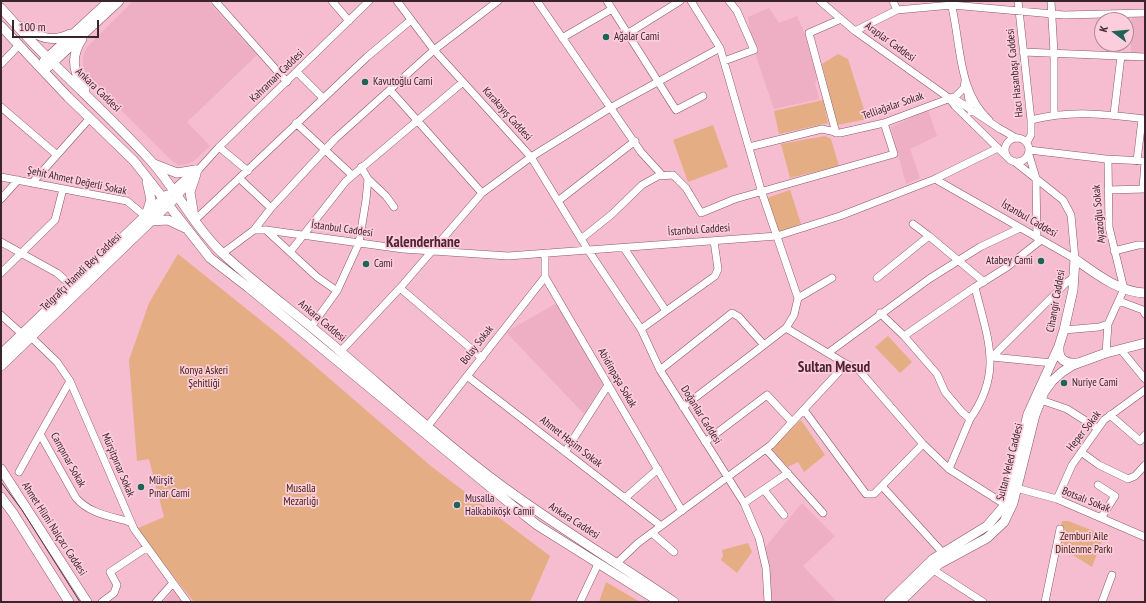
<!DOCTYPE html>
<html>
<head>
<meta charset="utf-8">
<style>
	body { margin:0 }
	#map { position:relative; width:1146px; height:603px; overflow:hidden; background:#f6bccf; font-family:"PT Sans Narrow",sans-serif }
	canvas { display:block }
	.frame { position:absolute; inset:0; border:2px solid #3b252d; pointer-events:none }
	.north { position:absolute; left:1094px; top:12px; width:40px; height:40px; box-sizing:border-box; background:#fccddc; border:1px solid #af8a96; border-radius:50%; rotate:286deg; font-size:11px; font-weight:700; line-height:16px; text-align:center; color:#3b252d }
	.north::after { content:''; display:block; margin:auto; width:14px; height:18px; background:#1f6557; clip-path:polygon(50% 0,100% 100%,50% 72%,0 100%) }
	.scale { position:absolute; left:12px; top:20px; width:87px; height:18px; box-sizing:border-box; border:2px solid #3b252d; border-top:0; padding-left:5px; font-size:12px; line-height:14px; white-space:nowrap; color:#3b252d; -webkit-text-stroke:3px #fccddc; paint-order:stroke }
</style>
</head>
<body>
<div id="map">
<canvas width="1146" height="603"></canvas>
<div class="frame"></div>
<div class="north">K</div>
<div class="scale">100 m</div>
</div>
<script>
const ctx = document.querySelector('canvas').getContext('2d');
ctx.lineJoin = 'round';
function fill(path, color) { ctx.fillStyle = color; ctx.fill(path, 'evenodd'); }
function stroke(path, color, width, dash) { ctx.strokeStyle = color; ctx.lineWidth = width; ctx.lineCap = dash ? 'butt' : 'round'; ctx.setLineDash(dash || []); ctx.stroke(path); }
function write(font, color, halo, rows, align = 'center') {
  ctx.font = font + ' "PT Sans Narrow",sans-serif'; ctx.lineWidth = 3.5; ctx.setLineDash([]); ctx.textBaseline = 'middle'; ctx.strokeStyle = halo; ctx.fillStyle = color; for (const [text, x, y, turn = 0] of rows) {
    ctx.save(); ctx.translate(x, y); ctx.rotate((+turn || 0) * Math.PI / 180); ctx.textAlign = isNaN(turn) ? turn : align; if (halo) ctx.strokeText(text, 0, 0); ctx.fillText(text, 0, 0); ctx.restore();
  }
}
const built = new Path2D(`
	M133 1H208L257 55 187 122 210 146 194 161 187 164 178 165 171 160 88 77 83 68V56L87 47Z
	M769 8 779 23 797 16 805 34 817 78 815 83 819 99 774 109 755 53 757 51 751 36 748 17Z
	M1134 17H1145V56L1131 54V20Z
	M928 110 937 136 910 149 920 178 906 184 891 127Z
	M557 303 603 384 584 414 506 332Z
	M802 503 835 536 803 566 837 602H769L763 550Z
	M174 589 184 602H163Z`);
const green = new Path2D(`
	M838 54 848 59 867 119 837 125 822 64Z
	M823 100 828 123 779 134 774 111Z
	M713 125 728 167 688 182 673 140Z
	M825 136 831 139 839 166 790 178 781 144Z
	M790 190 801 224 778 232 767 198Z
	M178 254 279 335 432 467 550 556 530 602H194L136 529 164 517 149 459 137 461 129 360 149 303Z
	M888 336 912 362 900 373 875 347Z
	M801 420 825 455 804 472 798 462 788 467 771 448Z
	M1062 521H1068L1104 535 1092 567 1065 550V547L1058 540Z
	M748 543 752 552 737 573 721 560 723 556 722 550Z
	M606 582 640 602H599Z`);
const minor = new Path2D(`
	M215 1 287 82
	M332 1 349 21
	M397 1 434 50 531 157 588 250 641 329 660 370 744 503 759 538 766 568 768 602
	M537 1 641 152 662 175
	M607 1 676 110 703 96
	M691 1 720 48 762 193 798 298 794 315 786 328 846 364 858 369 923 444 949 469 1009 507
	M820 1 855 31 949 98 958 101 1000 129
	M893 1 897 10
	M1018 1 1031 120V135L1027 142
	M1051 1 1054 53V114
	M951 3C961 41 957 91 989 120
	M855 31 897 10 952 5 1064 15 1145 13
	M627 34 680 1
	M562 38 612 9
	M1023 52 1145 57
	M724 61 754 50 737 11 729 1
	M1 64 19 45
	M297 72 323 98
	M967 89 971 112
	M390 90 482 193
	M949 98 955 106 1006 156
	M1 107 57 155
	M1114 114 1121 56
	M1031 120C1071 110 1105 114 1145 119
	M296 123 352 175
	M997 127 1016 138
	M836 133 809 33 841 19
	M1005 150a12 12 0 1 1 24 0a12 12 0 1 1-24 0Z
	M219 147 248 171
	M749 147 822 129 840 133 884 123 956 96 964 88 965 81
	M1029 150 1106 159 1145 161
	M1029 155 1036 178 1037 238
	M1137 161 1142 119
	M1015 162 1063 200 1071 215 1075 259
	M1 177 127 201 145 216
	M240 179 271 208
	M368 179 386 196 394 207
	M935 179 1075 259
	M32 183 90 118
	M1143 188 1145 162
	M173 190 196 169
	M1108 190 1145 189
	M177 196 186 187 200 168 219 147 369 1
	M1 199 18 180
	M558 201 635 141
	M195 220 367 57 411 20
	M913 224 929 236
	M254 230H266L403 249 508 256 777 236 840 216 935 179 998 148
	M266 230 317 277 337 291
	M581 239 611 215 642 185 658 176 673 175 686 188 701 213 735 199 894 154 884 123
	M1 242 57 273 72 286
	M624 248 666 311
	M1114 251 1138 245H1145
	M290 252 346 181 463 82
	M223 253 254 230 271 208 335 139 434 50 498 1
	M545 254V277L682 511
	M1 273 55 220 63 189
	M877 278 929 236 984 282
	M400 288 482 358
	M798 298 832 278
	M1119 301 1143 310 1145 314
	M880 313 904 336 937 374 945 392 962 412 970 419 949 469
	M1 315 22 334
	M311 327 337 291 359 243 366 200 368 179 361 167
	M641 329 715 276 718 269 714 241
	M1064 330 1099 327 1108 324 1124 289 1109 227 1108 159
	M904 336 975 287
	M31 337 57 362 70 381 134 529 187 602
	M1121 350 1145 379
	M341 351 400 288 482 193 531 157 610 108 720 48
	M828 353 929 279 980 247 1020 228
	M1106 353 1108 324
	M1052 363 992 357 1066 283 1074 277
	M660 370 732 313 739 317 764 345 786 328
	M467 376 661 526
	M70 381 40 434 76 498C90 514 110 516 130 522
	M1041 400 1067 409 1097 428
	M683 407 764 345
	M804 410 866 494H874L923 444
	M1110 415 1140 441 1145 435
	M970 419C1004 371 987 338 975 287L1007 267 1041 240
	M427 427 545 277
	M705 442 767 395 792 422
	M766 449 823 513
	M565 452 608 385
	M1081 452 1099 465 1128 479 1135 476 1145 465
	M19 472 40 434
	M1098 485 1115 496 1101 518
	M882 486 942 552
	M1016 488 1057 499 1145 537
	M764 490 784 515
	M625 498 658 469
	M1057 499 1072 465 1104 420 1145 390
	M744 503 788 473
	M652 533 674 552
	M617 563 638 543 771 445 846 364
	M932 569 983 602
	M102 602 114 593 117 585 110 572 146 548
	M156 602 173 583
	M580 602 598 564
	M1045 602 1060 529
	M1102 602 1112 575`);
const major = new Path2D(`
	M1 8C17 26 33 44 51 61 84 94 118 125 150 160 176 189 194 226 222 253 260 288 302 318 341 352 390 394 438 438 490 477 549 522 613 560 674 602
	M1 26 68 97 134 161 210 258 249 288 513 506 537 525 660 602
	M21 26C39 36 50 44 70 34
	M82 39C70 57 73 73 85 89
	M44 61 109 1
	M48 67 119 1
	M154 164 177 173 195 170
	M147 212 151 200 147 181
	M194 217 190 192 196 174
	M150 221 168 220 185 228
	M1075 259C1096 274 1119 292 1145 293
	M1059 348C1058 360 1066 364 1077 363
	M1 354 167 195
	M1 366 173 200
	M1 469 87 602
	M1 497 13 513 69 602
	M889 602 933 559 987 526 1005 505 1028 414 1059 346 1064 330 1073 290 1075 259
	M900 602 939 564 987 538 1004 522 1013 503 1035 415 1044 392 1052 381 1062 372 1073 365 1106 353 1145 343`);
const tram = new Path2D(`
	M1 482 22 510 80 602`);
const markers = [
	[606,37,4,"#1f6557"],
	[365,82,4,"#1f6557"],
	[1041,261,4,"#1f6557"],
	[366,264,4,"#1f6557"],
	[1064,383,4,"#1f6557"],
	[141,487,4,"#1f6557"],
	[457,505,4,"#1f6557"]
];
const poiNames = [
	["Ağalar Cami",614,37],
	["Kavutoğlu Cami",373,82],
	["Atabey Cami",1033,261,"right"],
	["Cami",374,264],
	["Nuriye Cami",1072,383],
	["Mürşit",149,481],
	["Pınar Cami",149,494],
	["Musalla",465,499],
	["Halkabiköşk Camii",465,512]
];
const streetNames = [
	["Araplar Caddesi",890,42,36],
	["Hacı Hasanbaşı Caddesi",1015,73,-96],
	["Kahraman Caddesi",277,76,-44],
	["Ankara Caddesi",98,90,44],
	["Telliağalar Sokak",893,106,-19],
	["Karakayış Caddesi",507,114,48],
	["Şehit Ahmet Değerli Sokak",77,181,12],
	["Ayazoğlu Sokak",1099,214,-95],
	["İstanbul Caddesi",1029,219,30],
	["İstanbul Caddesi",342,229,8],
	["İstanbul Caddesi",699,230,-4],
	["Telgrafçı Hamdi Bey Caddesi",81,272,-44],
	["Cihangir Caddesi",1056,301,-80],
	["Ankara Caddesi",322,321,40],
	["Bolay Sokak",477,345,-52],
	["Abidinpaşa Sokak",617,378,60],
	["Doğanlar Caddesi",701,415,58],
	["Heper Sokak",1084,431,-52],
	["Ahmet Haşim Sokak",571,442,38],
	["Campınar Sokak",68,460,61],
	["Sultan Veled Caddesi",1010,462,-76],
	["Mürşitpınar Sokak",118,465,67],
	["Botsalı Sokak",1086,500,22],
	["Ankara Caddesi",574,521,33],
	["Ahmet Hilmi Nalçacı Caddesi",54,529,57]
];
const parkNames = [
	["Konya Askeri",204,371],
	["Şehitliği",204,384],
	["Musalla",301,489],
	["Mezarlığı",301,502],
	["Zemburi Aile",1084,537],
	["Dinlenme Parkı",1084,550]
];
const districtNames = [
	["Kalenderhane",423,243],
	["Sultan Mesud",834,368]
];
fill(built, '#eeaec4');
fill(green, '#e5ad84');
stroke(minor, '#8a586a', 8);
stroke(major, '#8a586a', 10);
stroke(minor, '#fff', 7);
stroke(major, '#fff', 9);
stroke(tram, '#543943', 1);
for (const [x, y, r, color] of markers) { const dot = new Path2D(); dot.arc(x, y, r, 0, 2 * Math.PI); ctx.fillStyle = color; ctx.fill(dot); stroke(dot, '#fccddc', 1.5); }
write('11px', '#3b252d', '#fccddc', poiNames, 'left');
write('11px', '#3b252d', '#fccddc', streetNames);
write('11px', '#3f230d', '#fccddc', parkNames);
write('bold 15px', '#4f2334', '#fccddc', districtNames);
</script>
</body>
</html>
